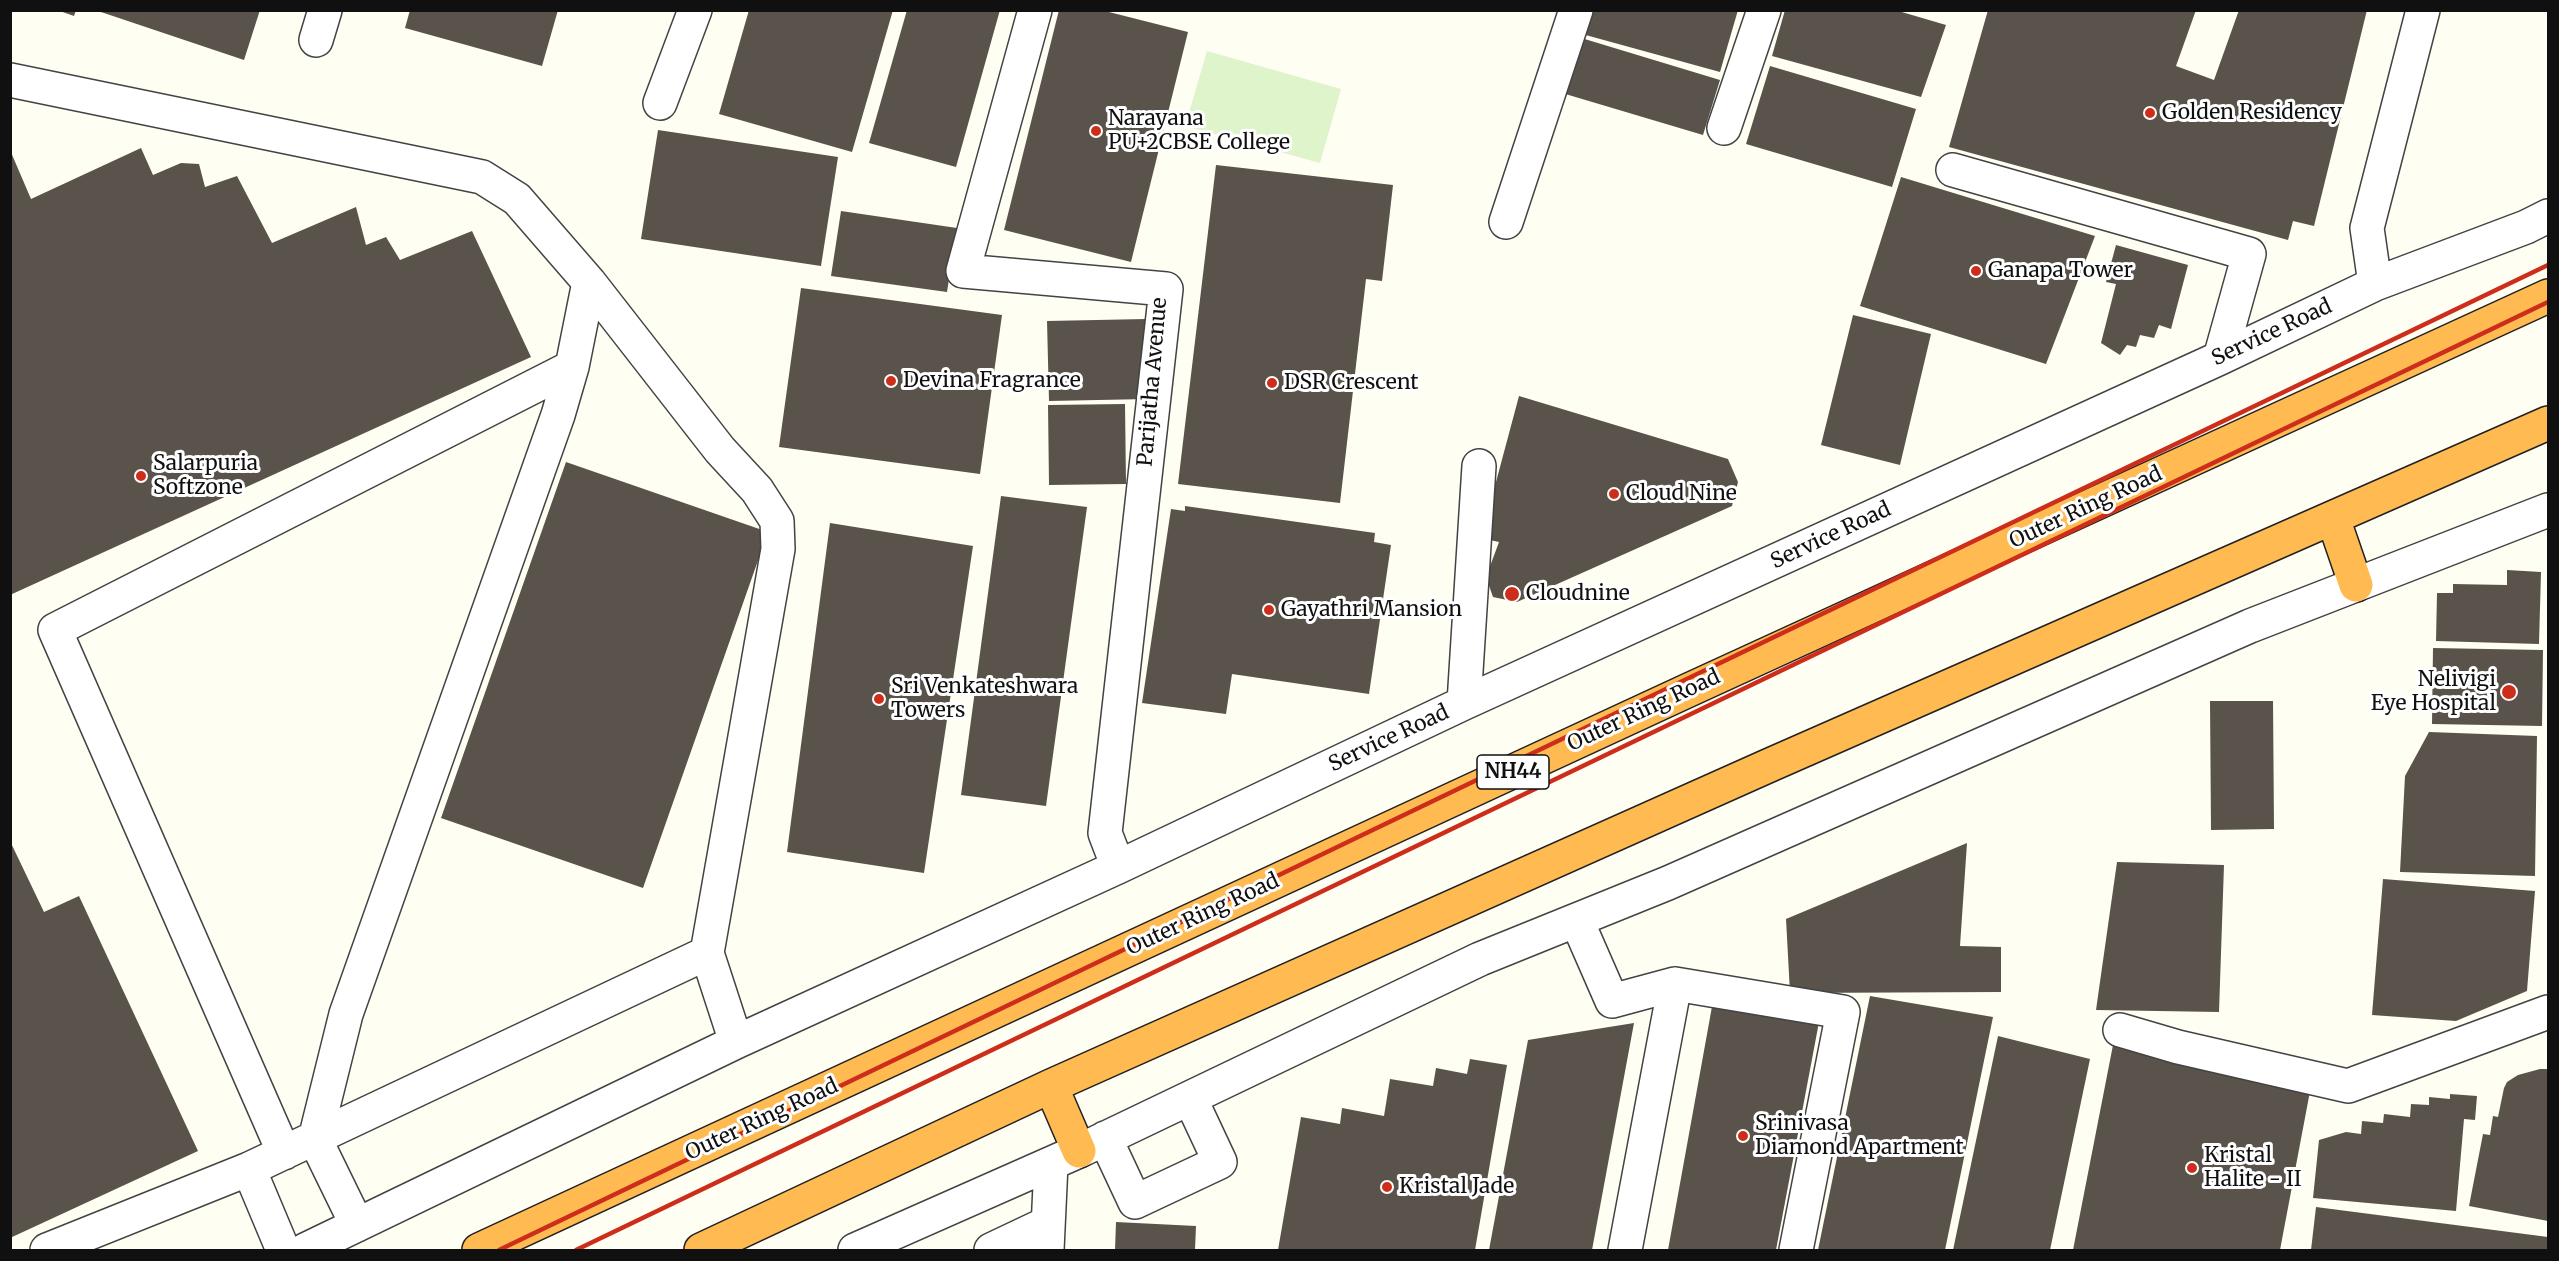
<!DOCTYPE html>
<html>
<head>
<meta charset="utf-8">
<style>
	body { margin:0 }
	#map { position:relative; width:2559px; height:1261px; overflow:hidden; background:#fffef3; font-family:Merriweather,serif }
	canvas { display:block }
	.frame { position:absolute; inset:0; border:12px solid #101010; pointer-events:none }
</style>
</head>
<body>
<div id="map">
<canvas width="2559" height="1261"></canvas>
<div class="frame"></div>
</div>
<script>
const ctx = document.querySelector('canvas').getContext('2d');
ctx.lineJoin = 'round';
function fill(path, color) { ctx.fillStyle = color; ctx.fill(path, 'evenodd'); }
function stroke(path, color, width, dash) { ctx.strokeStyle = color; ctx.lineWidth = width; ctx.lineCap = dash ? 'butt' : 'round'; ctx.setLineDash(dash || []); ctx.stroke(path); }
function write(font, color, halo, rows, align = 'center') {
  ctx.font = font + ' Merriweather,serif'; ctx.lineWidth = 6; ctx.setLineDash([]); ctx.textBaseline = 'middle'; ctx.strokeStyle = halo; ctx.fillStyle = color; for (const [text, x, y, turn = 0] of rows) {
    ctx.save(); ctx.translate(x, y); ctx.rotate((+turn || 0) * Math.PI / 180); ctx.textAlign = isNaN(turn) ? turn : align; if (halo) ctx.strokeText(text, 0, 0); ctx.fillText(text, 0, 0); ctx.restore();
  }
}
const pitch = new Path2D(`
	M1207 51 1341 89 1320 163 1185 126Z`);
const building = new Path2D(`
	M57 10H76L74 16Z
	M95 10H260L244 60Z
	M410 10H558L542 66 405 28Z
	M749 10H893L852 152 719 114Z
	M907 10H1000L956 167 869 143Z
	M1059 10H1101L1188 32 1131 262 1004 230Z
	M1589 10H1738L1720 72 1582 34Z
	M1785 10H1895L1946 25 1921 97 1772 56Z
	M1988 10H2196L2176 66 2214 80 2239 10H2367L2314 226 2293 221 2288 240 1949 147Z
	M1578 37 1720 80 1703 135 1562 93Z
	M1770 66 1916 109 1892 187 1746 144Z
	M658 130 838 157 821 266 641 239Z
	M141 148 153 175 181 163 199 164 205 187 237 176 272 243 356 207 366 245 386 237 400 260 472 231 531 357 10 595V150L31 199Z
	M1216 165 1393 185 1382 281 1366 279 1340 503 1178 484Z
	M1901 177 2095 236 2046 364 1860 306Z
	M841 211 957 228 947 292 831 276Z
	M2116 245 2188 265 2171 329 2159 325 2154 338 2140 335 2136 347 2127 345 2120 355 2101 343 2116 284 2106 282Z
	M801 288 1002 315 980 474 779 447Z
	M1853 315 1931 334 1900 465 1821 445Z
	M1146 319 1148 399 1049 401 1047 321Z
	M1519 396 1728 459 1738 482 1732 506 1517 602 1493 597 1486 577 1499 542 1481 538Z
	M1125 404 1126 484 1049 485 1048 405Z
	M566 462 768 532 643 888 441 818Z
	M1001 496 1087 507 1046 806 961 795Z
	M1185 506 1375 533 1374 542 1391 545 1369 694 1232 674 1226 714 1142 703 1171 509 1185 511Z
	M830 523 973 546 924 873 787 852Z
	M2507 570 2541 572 2539 644 2436 641 2437 593H2453V584L2507 585Z
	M2433 648 2543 650 2542 726 2432 724Z
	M2210 701H2273L2274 829 2211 830Z
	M2429 732 2537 736 2535 876 2400 872 2405 776Z
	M10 841 44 912 79 896 198 1151 10 1238Z
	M1967 843 1960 946 2001 947V992L1790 993 1786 919Z
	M2117 862 2224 865 2219 1012 2096 1010Z
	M2383 879 2535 891 2527 991 2456 1021 2372 1015Z
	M1870 996 1993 1017 1945 1250H1818Z
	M1713 1001 1819 1022 1776 1250H1668Z
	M1634 1023 1592 1250H1489L1528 1040Z
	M1998 1036 2090 1059 2050 1250H1953Z
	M2113 1045 2311 1086 2280 1250H2073Z
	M1470 1059 1507 1065 1475 1250H1278L1301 1117 1340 1124 1342 1108 1384 1116 1390 1079 1433 1086 1436 1068 1467 1074Z
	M2540 1069H2548V1221L2469 1206 2483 1134 2490 1135 2493 1116 2498 1117 2504 1088 2507 1082 2518 1075Z
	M2450 1094 2477 1096 2475 1120 2464 1119 2456 1211 2313 1198 2319 1140 2346 1132 2361 1134 2362 1121 2383 1123 2384 1114 2410 1117 2411 1104 2429 1105V1097L2450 1099Z
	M2316 1207 2548 1237V1250H2311Z
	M1116 1222 1196 1226 1195 1250H1115Z`);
const minor = new Path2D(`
	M1035 10 963 271 1166 289 1105 833 1118 867
	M316 40 325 10
	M10 80 482 177 517 199 589 282 720 450 757 490 777 521 778 549 707 953 736 1042
	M660 103 695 10
	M1724 128 1764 10
	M1953 170 2249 254 2220 358
	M1506 222 1576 10
	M2375 284 2367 228 2423 10
	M1464 703 1479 466
	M1577 921 1612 1001 1675 984
	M2120 1030 2178 1047 2348 1086 2548 1012
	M1105 1138 1135 1202 1220 1162 1190 1098
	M284 1153 55 630 572 367
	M249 1169 283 1250
	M357 1225 315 1139 346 1014 558 415 572 367 589 282
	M47 1250 249 1169 707 953
	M305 1250 736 1042 1118 867 1464 703 2220 358 2375 284 2526 227 2548 216
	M855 1250 1079 1151 1480 959 1668 883 2250 626 2548 510
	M991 1250 1048 1223
	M1047 1250 1051 1164
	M1625 1250 1675 984 1843 1012 1796 1250`);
const highway = new Path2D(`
	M2333 518 2356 585
	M1051 1086 1079 1151
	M479 1250 1691 689 2548 296
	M701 1250 1051 1086 1770 765 2548 423`);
const rail = new Path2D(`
	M499 1250 2548 265
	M576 1250 2548 302`);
const markers = [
	[2150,113,6,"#cd2d1b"],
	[1096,131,6,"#cd2d1b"],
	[1976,271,6,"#cd2d1b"],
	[891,381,6,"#cd2d1b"],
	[1272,383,6,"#cd2d1b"],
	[141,476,6,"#cd2d1b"],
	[1614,494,6,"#cd2d1b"],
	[1512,594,8,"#cd2d1b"],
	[1269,610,6,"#cd2d1b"],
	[2509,692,8,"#cd2d1b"],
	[879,699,6,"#cd2d1b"],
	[1743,1136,6,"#cd2d1b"],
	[2192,1168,6,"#cd2d1b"],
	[1387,1187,6,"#cd2d1b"]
];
const shields = [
	[1513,772,72]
];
const shieldNames = [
	["NH44",1513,772]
];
const poiNames = [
	["Golden Residency",2162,113],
	["Narayana",1108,119],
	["PU+2CBSE College",1108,143],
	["Ganapa Tower",1988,271],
	["Devina Fragrance",903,381],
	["DSR Crescent",1284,383],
	["Salarpuria",153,464],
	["Softzone",153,488],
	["Cloud Nine",1626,494],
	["Cloudnine",1526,594],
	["Gayathri Mansion",1281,610],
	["Nelivigi",2496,680,"right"],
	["Eye Hospital",2496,704,"right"],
	["Sri Venkateshwara",891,687],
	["Towers",891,711],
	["Srinivasa",1755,1124],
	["Diamond Apartment",1755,1148],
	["Kristal",2204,1156],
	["Halite - II",2204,1180],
	["Kristal Jade",1399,1187]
];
const streetNames = [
	["Service Road",2272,333,-25],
	["Parijatha Avenue",1153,382,-85],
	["Outer Ring Road",2086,508,-25],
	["Service Road",1831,536,-25],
	["Outer Ring Road",1644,711,-25],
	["Service Road",1389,739,-25],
	["Outer Ring Road",1203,915,-25],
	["Outer Ring Road",762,1120,-25]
];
fill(pitch, '#e0f4cb');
fill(building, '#5a534b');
stroke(minor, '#434343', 36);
stroke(highway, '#212121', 36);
stroke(minor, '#fff', 33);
stroke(highway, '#ffba51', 33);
stroke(rail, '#cd2d1b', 4.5);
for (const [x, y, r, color] of markers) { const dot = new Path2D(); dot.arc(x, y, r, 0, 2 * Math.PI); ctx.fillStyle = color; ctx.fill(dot); stroke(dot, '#fff', 2); }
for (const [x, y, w] of shields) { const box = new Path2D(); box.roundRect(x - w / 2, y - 17, w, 34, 4.5); ctx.fillStyle = '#fff'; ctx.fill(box); stroke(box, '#101010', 1.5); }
write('bold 20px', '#101010', null, shieldNames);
write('21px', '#101010', '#fff', poiNames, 'left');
write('21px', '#101010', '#fff', streetNames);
</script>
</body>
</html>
